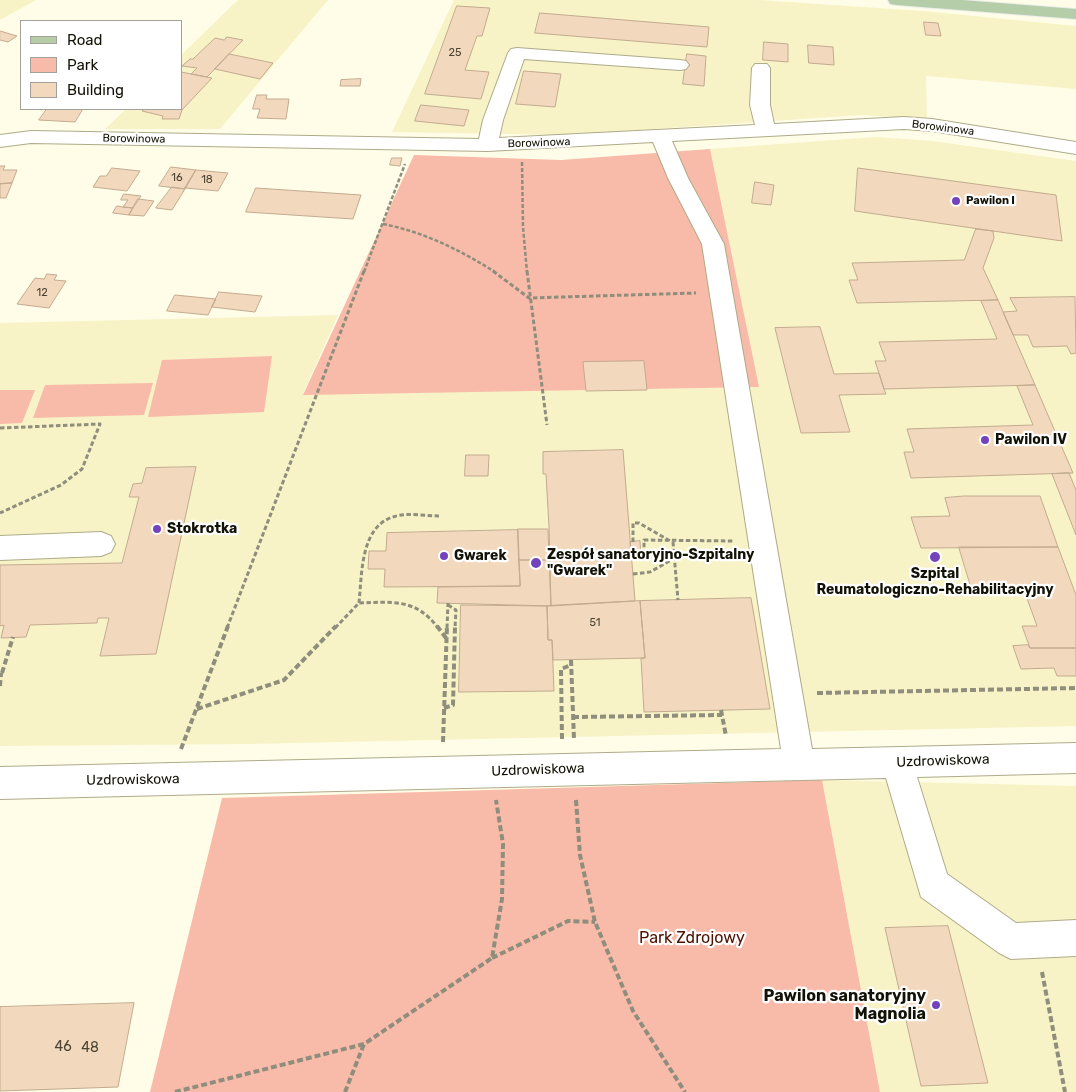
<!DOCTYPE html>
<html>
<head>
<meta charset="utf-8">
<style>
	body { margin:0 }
	#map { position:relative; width:1076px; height:1092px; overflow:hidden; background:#fffde7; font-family:Rubik,sans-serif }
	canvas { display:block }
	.legend { position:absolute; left:20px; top:20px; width:162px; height:90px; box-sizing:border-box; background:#fff; border:1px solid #a1a09b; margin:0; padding:6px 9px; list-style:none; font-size:15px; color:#131206 }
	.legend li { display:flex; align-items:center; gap:10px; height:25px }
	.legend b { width:25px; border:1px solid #a1a09b }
</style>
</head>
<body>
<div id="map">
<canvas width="1076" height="1092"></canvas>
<ul class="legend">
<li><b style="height:6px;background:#b5cda9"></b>Road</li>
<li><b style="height:14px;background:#f9bba9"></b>Park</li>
<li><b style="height:14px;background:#f2d8bc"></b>Building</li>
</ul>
</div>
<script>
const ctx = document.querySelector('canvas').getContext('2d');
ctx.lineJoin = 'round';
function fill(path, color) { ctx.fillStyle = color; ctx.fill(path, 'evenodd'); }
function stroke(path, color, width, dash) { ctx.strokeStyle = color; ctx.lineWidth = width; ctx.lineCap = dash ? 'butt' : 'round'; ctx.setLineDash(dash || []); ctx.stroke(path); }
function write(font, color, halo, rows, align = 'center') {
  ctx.font = font + ' Rubik,sans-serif'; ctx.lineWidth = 4.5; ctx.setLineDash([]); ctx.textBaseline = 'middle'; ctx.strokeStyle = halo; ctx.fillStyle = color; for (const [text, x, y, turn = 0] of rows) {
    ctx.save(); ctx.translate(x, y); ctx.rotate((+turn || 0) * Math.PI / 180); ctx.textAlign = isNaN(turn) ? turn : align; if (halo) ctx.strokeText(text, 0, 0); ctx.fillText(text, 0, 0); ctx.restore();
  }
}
const built = new Path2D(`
	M0 0H36L0 20Z
	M238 0H328L220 129H105L126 109H181V55Z
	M454 0H759L923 11 1076 26V89L926 76 927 119 862 115 565 135 392 132Z
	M876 137 932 141 1076 161V726L249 744 0 746V323L338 315 303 394 758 387 710 149Z
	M822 780 1076 786V1092H880Z`);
const green = new Path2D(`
	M710 149 759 387 303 395 414 155 561 160Z
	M272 356 264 412 148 417 162 360Z
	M153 383 144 415 33 418 45 385Z
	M0 390H35L22 423 0 424Z
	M822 780 880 1092H150L222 798Z`);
const building = new Path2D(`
	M457 6 490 8 482 36H477L465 70 489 72 481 99 425 94Z
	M540 13 709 27 707 47 535 33Z
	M924 22 938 23 941 36 926 35Z
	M0 31 17 36 8 42 0 40Z
	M227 37 243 40 207 77 191 74 197 68 182 66 190 59H193L215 38 224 40Z
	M764 42 788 44V62L763 60Z
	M808 45 833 47 834 65 809 63Z
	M229 54 273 63 260 79 215 69Z
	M687 54 706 56 704 86 683 84Z
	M524 71 561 74 555 107 516 104Z
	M181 72 212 78 182 110 179 119H162L163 116 142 111 144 109H181Z
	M361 79 360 86H340L341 80Z
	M257 95H267L266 99H289L286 119 257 118 260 109H253Z
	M421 105 469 110 464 126 415 121Z
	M47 109H83L75 122 39 120Z
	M392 158H402L400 166 390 165Z
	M0 166H5L3 170H17L12 183 0 184Z
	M171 167 196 170 185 189 159 186Z
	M112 168 140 171 127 191 93 187 100 176H106Z
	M858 168 1056 195 1062 241 855 211Z
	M196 170 228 173 218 191 185 188Z
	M755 182 774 185 771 205 752 203Z
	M12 183 6 198H0V184Z
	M172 187 185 189 172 210 156 208Z
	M256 188 361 195 353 219 246 212Z
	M124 194 141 196 133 208 123 207 128 200H121Z
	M138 199 154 201 144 216 129 215Z
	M117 206 123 207 133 208 129 215 113 213Z
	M976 229 993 231 994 238 983 268 998 300 857 303 849 280H858L852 263 964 260Z
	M47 274 57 275 54 280 66 281 49 308 17 304 35 278 44 279Z
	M219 292 262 296 255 312 212 307Z
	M175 295 216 299 208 315 167 311Z
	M1075 297 1076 353 1071 354 1067 346 1033 347 1028 335H1013L1003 312 1017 311 1010 298Z
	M998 300 1035 385 884 389 875 361H886L879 342 997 339 981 301Z
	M820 327 834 374 879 373 884 389 886 394 839 395 850 432 801 433 775 328Z
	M644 361 647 390 586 391 583 362Z
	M1035 385 1073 473 911 478 904 452H914L907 429 1033 425 1017 386Z
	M623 450 635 601 551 606 549 527 546 474H543V452Z
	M466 455H489L488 476H465Z
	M196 467 156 654 100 656 109 618H98L97 623 30 625 26 637 1 638 4 625 0 626V565L122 563 139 497H129L133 484 142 483 146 468Z
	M1069 473 1076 490V535L1052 474Z
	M964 496H1040L1058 547 921 548 911 517 950 516 945 498Z
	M518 529H548L549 560H519Z
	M518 530 520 586 384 587 385 569H368L369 551H386L387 533Z
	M640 541 641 556H631L630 542Z
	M959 547H1058L1076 595V648H1030L1022 626H1037L1025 593H973Z
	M519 560H549L551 606 437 603 438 587 520 586Z
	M751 598 770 709 644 712 641 658H645L640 601Z
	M640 601 645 658 553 660 552 640H548L547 606Z
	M461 605 547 606 548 640H552L554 691 459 692Z
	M1028 645 1030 648H1076V676H1057L1054 668 1021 669 1013 646Z
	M948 926 988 1083 921 1086 885 928Z
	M134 1003 118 1087 0 1091V1007Z`);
const pathFar2 = new Path2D(`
	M522 162 523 227 527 272
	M383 224C424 232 460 250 495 272
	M364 272 405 164`);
const pathFar1 = new Path2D(`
	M493 271 529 298 696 293
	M527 271 547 425
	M0 428 100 424 82 469 61 485 0 513
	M633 542V523H639L670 541
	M673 542 678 600
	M641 552 644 551V540L734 541
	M633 574 650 572 673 559
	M359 603C362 575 360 527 393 517 407 512 425 516 440 516
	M448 605 456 610 455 628
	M227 628 364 271
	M335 628 359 603C392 602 416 598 438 628
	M447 628 448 603`);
const path = new Path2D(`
	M437 626 446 638
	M571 660 574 739
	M2 673 13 637
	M0 686 1 673
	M817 693 1076 688
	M444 708 453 705 455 626
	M197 709 284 680 336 626
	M721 710 726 736
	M573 717 722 715
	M562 739 561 669 571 665
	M443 742 447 626
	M181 749 228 626
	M576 800 580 855 595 922 633 1011 685 1092
	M492 958 568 921 595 922
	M1042 972 1065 1092
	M175 1092 364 1044 492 958 502 899 503 844 496 800
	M345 1092 364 1044`);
const minor = new Path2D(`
	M517 48 680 60 686 61 689 65 686 69 680 70 524 59 503 120 499 138 755 125 750 105 752 68 755 64H767L770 68V105L774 124 904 117 932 119 1076 142V154L932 131 904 129 672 141 688 178 724 244 812 749 1076 743V773L917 777 947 874 1016 923 1076 920V956L1011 959 999 953 921 897 886 778 0 799V767L781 749 702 244 668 178 653 142 488 151 31 143 0 147V135L31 131 479 139 483 120 508 53 511 49Z
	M101 532 111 536 115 544 111 552 101 556 0 560V536Z`);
const major = new Path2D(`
	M888 0H962L1076 9V19L896 5 890 4Z`);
const markers = [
	[956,201,5,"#7243bb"],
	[985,440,5,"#7243bb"],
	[157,529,5,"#7243bb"],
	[444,556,5,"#7243bb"],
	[935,557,6,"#7243bb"],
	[536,563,6,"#7243bb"],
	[936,1005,5,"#7243bb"]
];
const numberNames = [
	["25",455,53],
	["16",177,178],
	["18",207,180],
	["12",42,293],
	["51",595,623]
];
const farStreetnames = [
	["Borowinowa",943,128,7],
	["Borowinowa",134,139,1],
	["Borowinowa",539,143,-2]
];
const farPoinames = [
	["Pawilon I",966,201]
];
const poiNames = [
	["Pawilon IV",995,440],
	["Stokrotka",167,529],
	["Zespół sanatoryjno-Szpitalny",547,555],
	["\"Gwarek\"",547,571],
	["Gwarek",454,556],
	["Szpital",935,574,"center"],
	["Reumatologiczno-Rehabilitacyjny",935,590,"center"]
];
const streetNames = [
	["Uzdrowiskowa",943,761,-2],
	["Uzdrowiskowa",538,770,-2],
	["Uzdrowiskowa",133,780,-1]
];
const nearNumbernames = [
	["46",63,1047],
	["48",90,1048]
];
const nearParknames = [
	["Park Zdrojowy",692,938]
];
const nearPoinames = [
	["Pawilon sanatoryjny",926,996],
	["Magnolia",926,1014]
];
fill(built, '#f7f3c7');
fill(green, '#f9bba9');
fill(building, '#f2d8bc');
stroke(building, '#c3ab90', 1);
stroke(minor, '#aeab89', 2);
stroke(major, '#ececeb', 2);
stroke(pathFar2, '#8f8d7c', 2.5, [4, 2]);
stroke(pathFar1, '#8f8d7c', 3, [4.5, 2.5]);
stroke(path, '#8f8d7c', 4, [6, 3]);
fill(minor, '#fff');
fill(major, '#b5cda9');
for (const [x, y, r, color] of markers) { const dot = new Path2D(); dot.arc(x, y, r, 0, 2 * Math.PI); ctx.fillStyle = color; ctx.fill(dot); stroke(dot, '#fff', 2); }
write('11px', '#4b4434', null, numberNames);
write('11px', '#131206', '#fff', farStreetnames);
write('bold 11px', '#131206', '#fff', farPoinames, 'left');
write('bold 14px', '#131206', '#fff', poiNames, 'left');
write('14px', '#131206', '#fff', streetNames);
write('14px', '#4b4434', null, nearNumbernames);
write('16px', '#4f1302', '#fff', nearParknames);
write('bold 16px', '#131206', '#fff', nearPoinames, 'right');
</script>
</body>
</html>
